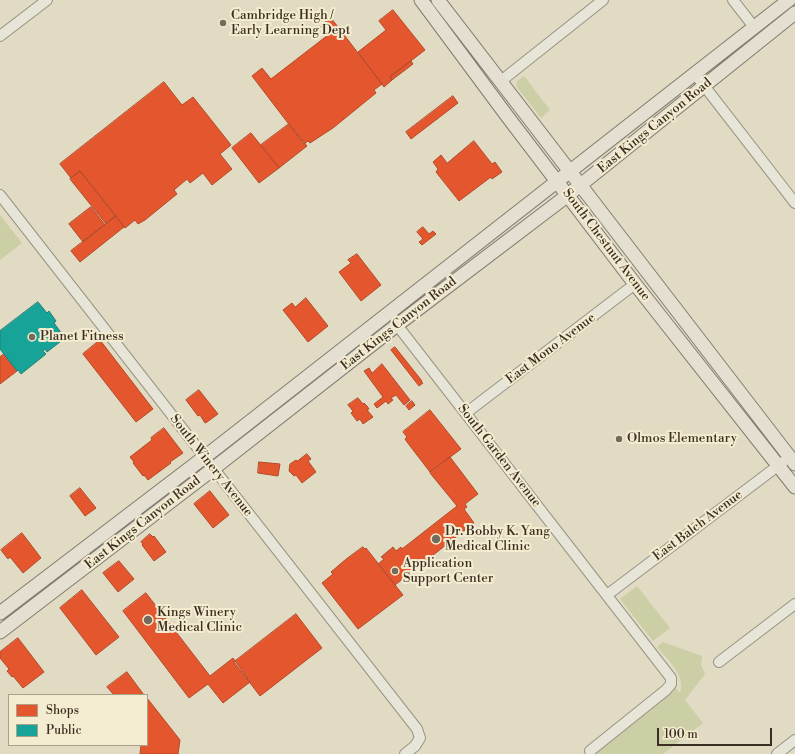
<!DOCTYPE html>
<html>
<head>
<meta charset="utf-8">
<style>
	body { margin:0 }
	#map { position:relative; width:795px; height:754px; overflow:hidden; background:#e1dbc3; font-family:"Libre Bodoni",serif }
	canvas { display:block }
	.legend { position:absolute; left:8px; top:694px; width:140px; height:52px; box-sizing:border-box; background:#f4ecd0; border:1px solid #aaa08a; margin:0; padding:5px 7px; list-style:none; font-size:12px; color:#3b2e22 }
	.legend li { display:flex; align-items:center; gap:8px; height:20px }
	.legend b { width:20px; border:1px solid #aaa08a }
	.scale { position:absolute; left:657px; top:728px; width:115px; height:18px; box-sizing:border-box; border:2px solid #3b2e22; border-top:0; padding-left:5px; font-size:12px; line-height:14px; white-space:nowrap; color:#3b2e22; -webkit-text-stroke:3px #f4ecd0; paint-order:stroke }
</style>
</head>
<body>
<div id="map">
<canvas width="795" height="754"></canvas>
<ul class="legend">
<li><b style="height:11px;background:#e4572e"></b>Shops</li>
<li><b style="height:11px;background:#17a398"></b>Public</li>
</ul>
<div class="scale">100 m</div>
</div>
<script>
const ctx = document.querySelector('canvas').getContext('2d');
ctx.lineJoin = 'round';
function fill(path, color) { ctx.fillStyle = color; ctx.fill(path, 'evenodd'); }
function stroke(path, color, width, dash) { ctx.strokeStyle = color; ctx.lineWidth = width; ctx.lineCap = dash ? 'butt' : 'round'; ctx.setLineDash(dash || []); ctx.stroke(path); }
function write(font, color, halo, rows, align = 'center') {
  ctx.font = font + ' "Libre Bodoni",serif'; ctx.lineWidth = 4; ctx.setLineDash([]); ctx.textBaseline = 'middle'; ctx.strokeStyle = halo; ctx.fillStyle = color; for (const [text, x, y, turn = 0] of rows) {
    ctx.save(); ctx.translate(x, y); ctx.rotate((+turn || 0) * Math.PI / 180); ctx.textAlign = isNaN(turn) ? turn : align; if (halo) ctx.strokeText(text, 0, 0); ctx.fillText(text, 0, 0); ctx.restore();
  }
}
const green = new Path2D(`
	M524 76 550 110 541 118 516 86 517 81Z
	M0 215 22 243 0 260Z
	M637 586 670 628 653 641 620 599Z
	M663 642 702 656 701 665 705 674 685 700 703 723 663 754H589L675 687 680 693C686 675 667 659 657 647Z`);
const shops = new Path2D(`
	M393 10 425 50 390 77 392 80 384 87 358 52 386 30 379 21Z
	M331 18 382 84 374 90 376 93 333 128 310 143 308 141 304 144 252 76 262 68 271 79 328 35 321 26Z
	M411 61 413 64 392 80 390 77Z
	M164 82 182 105 193 97 220 131 231 145 220 154 232 169 212 185 203 173 190 183 187 179 174 190 177 194 145 220 138 224 135 220 125 228 80 171 71 178 60 164Z
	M453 96 458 103 411 139 406 132Z
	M289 124 307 146 279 168 261 145Z
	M251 133 279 168 259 183 232 148Z
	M474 141 492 164 495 162 502 172 492 179 491 177 459 201 436 172 438 169 433 162 441 155 447 163Z
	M80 171 116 216 106 224 70 179Z
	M91 207 105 225 83 242 69 224Z
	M116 216 124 227 80 262 71 251Z
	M423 227 429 234 433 231 436 234 422 245 419 242 423 239 417 232Z
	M357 254 381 285 361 301 339 272 351 263 348 260Z
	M306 298 328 326 308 342 283 310 292 303 295 307Z
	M100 340 153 409 136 422 83 354Z
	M395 347 422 381 421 382 423 383 419 386 391 350Z
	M4 354 17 371 0 384V357Z
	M382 364 410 400 404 405 396 395 391 398 393 400 388 404 386 401 377 408 374 404 383 397 364 371 369 368 372 373Z
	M199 390 218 414 207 422 205 423 200 415 198 416 186 400Z
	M358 398 363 404 364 403 367 406 369 409 367 410 373 417 363 424 360 419 357 421 351 413 353 411 348 405Z
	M412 401 415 405 409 410 406 406Z
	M430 410 461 449 430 472 407 442 405 439 407 437 403 432Z
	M164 428 183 453 170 462 171 463 148 480 144 475 143 476 133 463 134 462 130 457 152 440 151 438Z
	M307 454 311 459 308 461 316 472 302 483 296 475 294 476 289 471 290 464 296 460 297 461Z
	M450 457 478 494 465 504 467 507 464 509 474 523 395 585 378 564 384 559 381 557 393 547 396 551 401 547 402 549 457 506 430 473Z
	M259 462 280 464 278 476 258 473Z
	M80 488 96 508 85 516 70 496Z
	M210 491 229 515 213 528 194 504Z
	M22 533 41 558 23 573 10 557 8 559 1 550Z
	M150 534 153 537 154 536 166 552 154 561 142 545 143 544 141 542Z
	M363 547 365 549 366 548 403 595 358 629 322 583 333 574 331 572 345 560Z
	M119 561 134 579 118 592 103 573Z
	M82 590 119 637 96 655 60 608Z
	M146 593 210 676 233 658 250 682 223 703 208 684 189 698 123 611Z
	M296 614 322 648 260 696 234 662Z
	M18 638 44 672 23 688 13 676 12 677 7 671 9 669 0 658V652Z
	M127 672 144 695H114L107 687Z
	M147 698 180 740 178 754H140L141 745H147Z`);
const public = new Path2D(`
	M38 302 47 313 49 311 56 321 54 323 65 338 47 352 45 349 43 351 46 354 21 374 18 370 17 371 0 349V331Z`);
const minor = new Path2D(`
	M733 0 754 27
	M0 36 47 0
	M695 74 795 203
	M501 81 603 0
	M0 195 417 729 420 738 415 746 405 754
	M397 325 671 678V684L666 690 590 751
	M466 413 635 284
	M607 595 783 462
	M719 662 795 604
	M777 754 795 740`);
const major = new Path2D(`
	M421 0 507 116 635 284 795 487
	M438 0C558 154 675 310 795 464
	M0 613 215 449 789 0
	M0 632 204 476 397 325 568 195 795 13`);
const markers = [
	[223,23,4,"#756b5a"],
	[32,337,4,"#756b5a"],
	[619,439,4,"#756b5a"],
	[436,539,5,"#756b5a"],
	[395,571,4,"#756b5a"],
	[148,620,5,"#756b5a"]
];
const poiNames = [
	["Cambridge High /",231,16],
	["Early Learning Dept",231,31],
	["Planet Fitness",40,337],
	["Olmos Elementary",627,439],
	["Dr. Bobby K. Yang",445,532],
	["Medical Clinic",445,547],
	["Application",403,564],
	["Support Center",403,579],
	["Kings Winery",157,613],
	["Medical Clinic",157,628]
];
const streetNames = [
	["East Kings Canyon Road",655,126,-39],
	["South Chestnut Avenue",606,245,53],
	["East Kings Canyon Road",399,324,-38],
	["East Mono Avenue",551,349,-37],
	["South Garden Avenue",499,456,52],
	["South Winery Avenue",211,466,52],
	["East Kings Canyon Road",143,523,-38],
	["East Balch Avenue",698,526,-37]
];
fill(green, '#cccea5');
fill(shops, '#e4572e');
stroke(shops, '#b14b2a', 1);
fill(public, '#17a398');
stroke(public, '#228075', 1);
stroke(minor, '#989485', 12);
stroke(major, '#817c6f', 15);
stroke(minor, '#e7e4d8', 10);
stroke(major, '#e4dfd1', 13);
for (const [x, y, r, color] of markers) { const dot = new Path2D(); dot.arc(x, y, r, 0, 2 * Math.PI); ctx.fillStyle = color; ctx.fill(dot); stroke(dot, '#f4ecd0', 1.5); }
write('13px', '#3b2e22', '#f4ecd0', poiNames, 'left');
write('13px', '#3b2e22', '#f4ecd0', streetNames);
</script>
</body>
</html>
